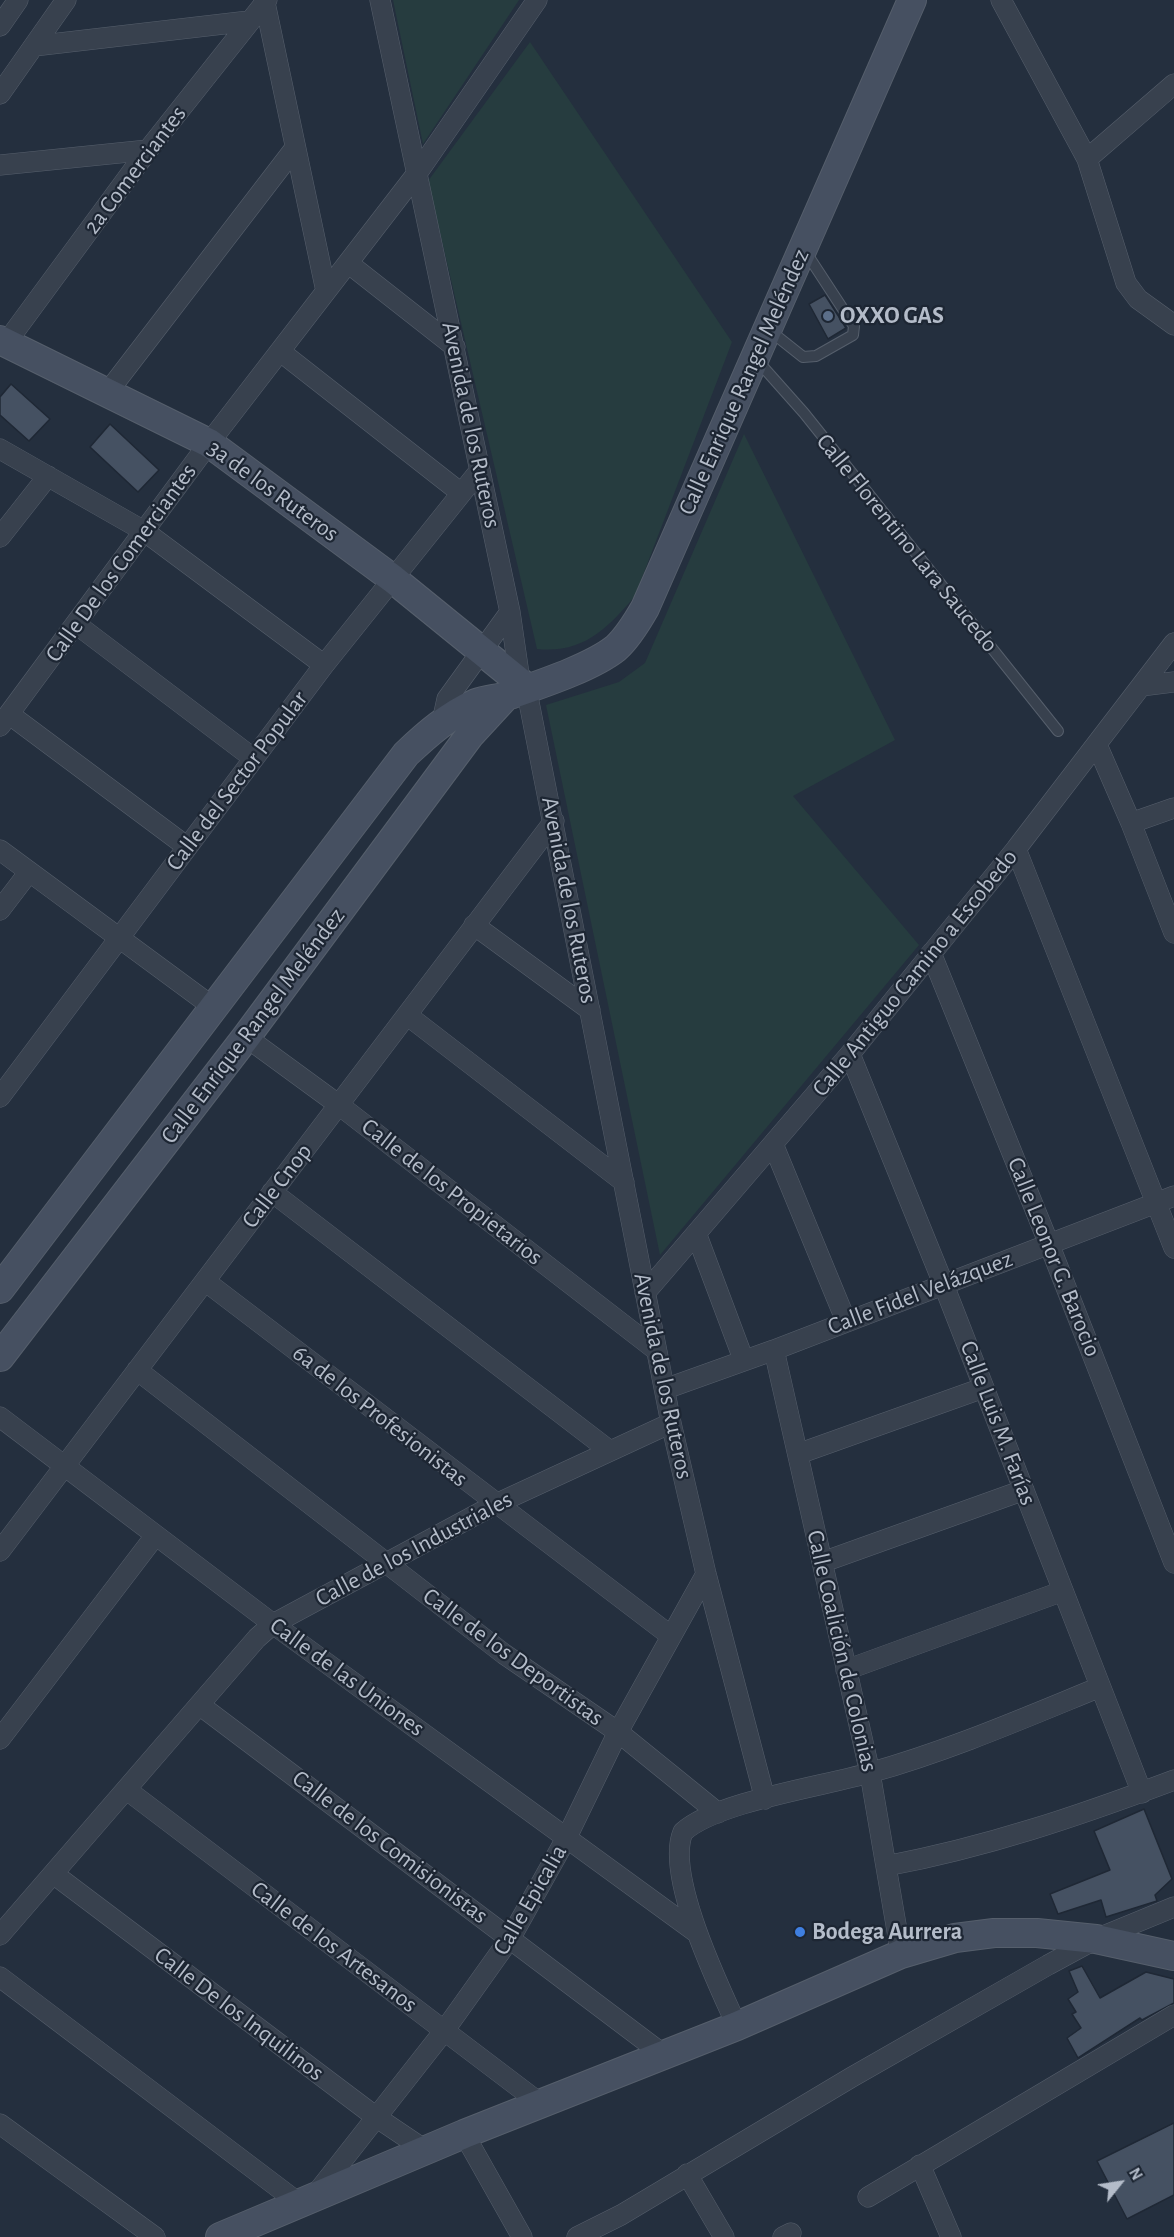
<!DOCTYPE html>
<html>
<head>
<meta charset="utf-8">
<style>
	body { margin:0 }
	#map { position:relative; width:1174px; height:2237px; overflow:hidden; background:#242f3e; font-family:"Alegreya Sans",sans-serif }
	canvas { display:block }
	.north { position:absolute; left:1090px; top:2153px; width:60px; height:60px; -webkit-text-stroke:4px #1d2633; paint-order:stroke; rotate:60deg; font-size:16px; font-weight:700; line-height:24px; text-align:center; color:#b4bcc9 }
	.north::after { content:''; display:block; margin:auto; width:21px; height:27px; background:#b4bcc9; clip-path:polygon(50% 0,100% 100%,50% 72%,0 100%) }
</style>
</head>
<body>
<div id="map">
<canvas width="1174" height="2237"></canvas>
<div class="north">N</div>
</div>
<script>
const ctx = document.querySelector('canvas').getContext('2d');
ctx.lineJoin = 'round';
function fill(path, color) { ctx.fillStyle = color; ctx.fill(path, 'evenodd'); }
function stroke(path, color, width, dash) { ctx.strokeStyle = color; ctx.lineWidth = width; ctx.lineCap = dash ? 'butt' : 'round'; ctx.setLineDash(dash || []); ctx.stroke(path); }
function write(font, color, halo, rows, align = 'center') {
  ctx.font = font + ' "Alegreya Sans",sans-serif'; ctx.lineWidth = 4.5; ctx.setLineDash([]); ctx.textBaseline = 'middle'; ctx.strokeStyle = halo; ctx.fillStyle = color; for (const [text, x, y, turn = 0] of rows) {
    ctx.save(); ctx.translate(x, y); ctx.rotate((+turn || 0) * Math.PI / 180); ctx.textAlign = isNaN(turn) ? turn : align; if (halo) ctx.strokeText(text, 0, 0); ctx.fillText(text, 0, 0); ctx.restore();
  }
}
const green = new Path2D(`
	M393 0H519L423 144Z
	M530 42 732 342 635 596C608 628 583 654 537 649L428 181Z
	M744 434 895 740 793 796 919 945 660 1255 546 705 619 682 645 663Z`);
const building = new Path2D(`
	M825 295 846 328 828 339 809 304Z
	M11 384 50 419 29 441 0 415V397Z
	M110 424 159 470 138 492 90 447Z
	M1144 1809 1172 1879 1155 1895 1157 1901 1106 1917 1101 1900 1058 1914 1050 1894 1110 1870 1094 1831Z
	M1082 1966 1100 1998 1146 1972 1174 1979V2003L1142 2020 1140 2018 1078 2058 1067 2038 1081 2028 1072 2014 1076 2012 1068 1999 1078 1992 1069 1971Z
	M1174 2123V2195L1127 2219 1097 2161Z`);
const lane = new Path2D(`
	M769 330 803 357 816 356 853 335 854 326 805 251
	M756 359 804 413 1058 731`);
const street = new Path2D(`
	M380 0 510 612 520 681
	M1001 0 1087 159 1126 283 1138 299 1174 325
	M265 3 326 291
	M0 26 18 0
	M34 46 249 21
	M0 94 66 0
	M1087 159 1174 84
	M0 165 148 150
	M348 263 455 347
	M6 343 148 150 267 0
	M281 352 461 493
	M107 393 295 148
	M0 449 144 531 324 665
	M0 537 48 476
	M76 624 253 758
	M1141 686 1174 682
	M526 687 671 1423 706 1574 765 1799
	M9 714 186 846
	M442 722 447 699 510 612
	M0 726 209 443 418 172 537 0
	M1097 745 1131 823 1174 933
	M1131 823 1174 808
	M1016 849 1174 1248
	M0 850 213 1007
	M0 910 29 872
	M474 925 590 1010
	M931 953 1049 1244 1174 1563
	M407 1015 624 1182
	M246 1037 339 1105 656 1350
	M850 1054 943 1283 1142 1793
	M0 1097 324 665 480 470
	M773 1144 846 1321
	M272 1192 610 1451
	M696 1233 744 1361
	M205 1281 671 1636
	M645 1293 850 1054 1016 849 1174 643
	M774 1350 870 1773 901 1954
	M137 1370 504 1654 618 1732 718 1813
	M665 1389 774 1350 1174 1196
	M0 1417 273 1624 697 1933
	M798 1454 983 1388
	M0 1551 554 821
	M823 1562 1024 1490
	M846 1670 1063 1591
	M201 1706 664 2055
	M0 1739 155 1536
	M127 1790 541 2104
	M886 1866C987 1847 1078 1816 1174 1780
	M55 1875 376 2117 425 2150
	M0 1935 257 1638 273 1624 496 1504 671 1423
	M0 1977 300 2204
	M737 2026C718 1984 665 1875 683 1832 715 1802 824 1786 869 1773 948 1751 1024 1718 1100 1687
	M0 2124 155 2237
	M464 2134 522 2237
	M920 2165 951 2237
	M687 2174 724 2237
	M316 2194 444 2031 511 1937 567 1837 618 1732 706 1574
	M868 2197 1174 2015
	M577 2237 621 2215 852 2077 1048 1965 1096 1939 1174 1907
	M783 2237 791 2233`);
const secondary = new Path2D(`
	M0 340 209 443 393 579 526 687
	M0 1289 406 754C427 734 449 715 476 703 486 699 497 699 507 696 538 685 591 668 616 648 628 637 637 622 645 608L912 0
	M0 1357 246 1037 470 735 506 696
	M220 2237 464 2134 737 2026 901 1954 955 1938 994 1933H1037L1096 1939 1174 1956`);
const markers = [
	[828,316,6,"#5c6f8a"],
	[800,1932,6,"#3f7fe0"]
];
const streetNames = [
	["2a Comerciantes",135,170,-53],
	["Calle Enrique Rangel Meléndez",744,382,-66],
	["Avenida de los Ruteros",471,425,78],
	["3a de los Ruteros",273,491,36],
	["Calle Florentino Lara Saucedo",907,543,51],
	["Calle De los Comerciantes",121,563,-54],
	["Calle del Sector Popular",237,781,-53],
	["Avenida de los Ruteros",569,900,79],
	["Calle Antiguo Camino a Escobedo",915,973,-51],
	["Calle Enrique Rangel Meléndez",253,1026,-53],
	["Calle Cnop",277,1186,-53],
	["Calle de los Propietarios",452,1192,38],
	["Calle Leonor G. Barocio",1054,1257,68],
	["Calle Fidel Velázquez",920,1293,-21],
	["Avenida de los Ruteros",663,1376,78],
	["6a de los Profesionistas",380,1416,38],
	["Calle Luis M. Farías",998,1423,69],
	["Calle de los Industriales",414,1549,-28],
	["Calle Coalición de Colonias",842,1651,77],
	["Calle de los Deportistas",513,1657,36],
	["Calle de las Uniones",347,1677,36],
	["Calle de los Comisionistas",390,1847,37],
	["Calle Epicalia",530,1900,-60],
	["Calle de los Artesanos",334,1947,37],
	["Calle De los Inquilinos",239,2014,37]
];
const poiNames = [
	["OXXO GAS",840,316],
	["Bodega Aurrera",812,1932]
];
fill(green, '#263c3f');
fill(building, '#455162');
stroke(building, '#1f2835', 1.5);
stroke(lane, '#565f6c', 12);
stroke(street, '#565f6c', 21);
stroke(secondary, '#565f6c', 30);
stroke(lane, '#38414e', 10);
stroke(street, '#38414e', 20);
stroke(secondary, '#465061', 28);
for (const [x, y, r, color] of markers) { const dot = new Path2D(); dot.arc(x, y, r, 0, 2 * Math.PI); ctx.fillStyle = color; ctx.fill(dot); stroke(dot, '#1d2633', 2); }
write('24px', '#b4bcc9', '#1d2633', streetNames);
write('bold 24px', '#b4bcc9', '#1d2633', poiNames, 'left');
</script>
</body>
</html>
